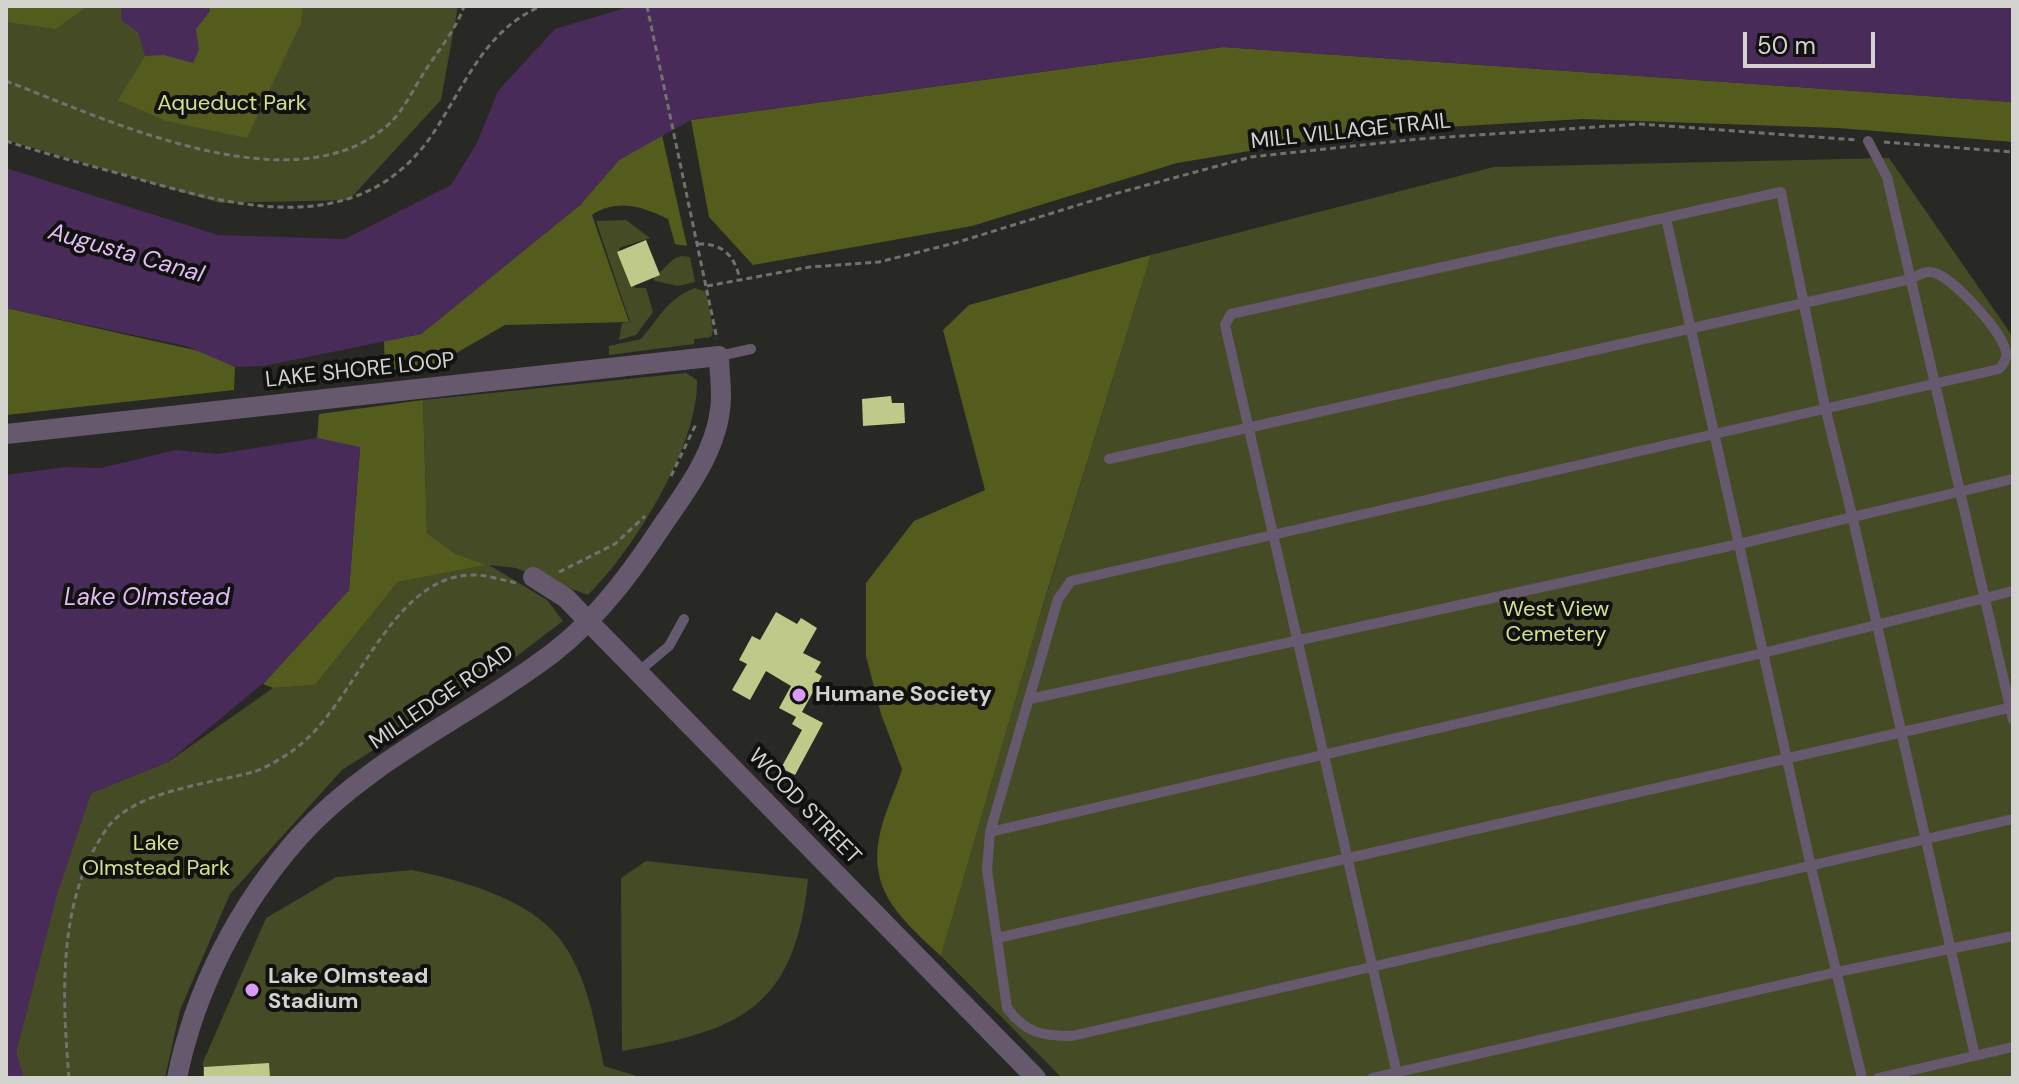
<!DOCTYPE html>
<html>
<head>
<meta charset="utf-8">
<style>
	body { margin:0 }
	#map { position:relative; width:2019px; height:1084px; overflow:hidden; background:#282924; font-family:"DM Sans",sans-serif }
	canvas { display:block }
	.frame { position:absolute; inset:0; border:8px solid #d2d2cf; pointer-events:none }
	.scale { position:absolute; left:1743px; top:32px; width:132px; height:36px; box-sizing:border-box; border:4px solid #d2d2cf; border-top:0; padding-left:10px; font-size:24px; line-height:28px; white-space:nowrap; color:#d2d2cf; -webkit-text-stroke:6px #11110f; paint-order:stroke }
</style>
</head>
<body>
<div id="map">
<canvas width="2019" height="1084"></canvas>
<div class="frame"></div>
<div class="scale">50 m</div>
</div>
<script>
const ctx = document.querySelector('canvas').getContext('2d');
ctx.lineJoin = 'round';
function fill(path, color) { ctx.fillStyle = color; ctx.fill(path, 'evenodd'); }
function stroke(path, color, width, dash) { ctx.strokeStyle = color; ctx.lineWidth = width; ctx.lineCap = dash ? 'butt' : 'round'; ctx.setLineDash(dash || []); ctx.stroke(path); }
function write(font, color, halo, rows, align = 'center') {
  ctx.font = font + ' "DM Sans",sans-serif'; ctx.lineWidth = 8; ctx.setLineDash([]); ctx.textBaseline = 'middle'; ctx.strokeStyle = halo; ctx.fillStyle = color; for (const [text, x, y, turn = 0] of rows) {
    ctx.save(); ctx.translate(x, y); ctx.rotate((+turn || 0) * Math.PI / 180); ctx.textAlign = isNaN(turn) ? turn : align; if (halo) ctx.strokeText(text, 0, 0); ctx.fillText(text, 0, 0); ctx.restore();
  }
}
const green = new Path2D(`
	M6 6H458L441 100 349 200 220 203 6 140Z
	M1889 158 2013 337V1078H1062L941 956 1036 629 1151 255 1494 167Z
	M626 220 650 238 619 248 635 288H646L653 312 636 335 619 340 622 323 630 322 596 221Z
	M683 256 690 257 695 282 678 286 655 281 653 277C665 271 670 257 683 256Z
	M695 288 706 292 713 331 711 337 694 339V344L609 355V346L641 339C659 318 668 298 695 288Z
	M686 373 697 380C699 445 633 551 588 595L516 568 489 565 547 600 563 621 497 671 342 770 230 894 180 1010 165 1078H23L16 1052 57 893 91 793 168 762 273 688 315 685 398 582 484 565 454 553 427 533 423 400Z
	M646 861 808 879C795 1008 740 1031 622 1051L621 878Z
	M412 870C460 880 528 898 560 939 587 975 595 1023 604 1066L643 1078H203V1062L266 918 336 877Z`);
const forest = new Path2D(`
	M6 6H88L56 29 6 22Z
	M208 6H303L301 23 247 138 166 121 118 100 145 56C175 55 192 34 210 11Z
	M1223 47 2013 102V142L1838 128 1582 119 1364 132 1177 163 972 226 753 265 709 217 691 120Z
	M662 135 687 246 675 244 668 219C643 207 617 198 592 215L629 322 505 325 432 367 385 370 384 341 421 334 580 205 619 160Z
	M1151 255 1043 605 941 956C898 916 863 887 883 822 888 804 897 787 902 769L881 714 866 656V583L914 521 985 490 943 330 969 305Z
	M6 308 208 353 235 367 234 390 6 415Z
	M423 400 427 533 454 553 486 565 398 582 315 685 273 688 263 684 349 590 360 448 317 438 319 414Z`);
const water = new Path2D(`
	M121 6H208L210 11 196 29 199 50 193 63 164 55 145 56 138 32 122 21Z
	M632 6H2013V102L1223 47 691 120 619 160 580 205 421 334 263 366 235 367 186 346 6 308V168L218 235 345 239 451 185 477 143 498 91 555 29Z
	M317 438 360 447 349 590 266 681 168 762 91 793 56 898 16 1052 24 1078H6V475L65 467 101 468 175 450 218 454Z`);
const building = new Path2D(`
	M646 240 660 275 631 287 617 252Z
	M891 396 892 403H904L905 423 863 426 862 399Z
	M776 612 797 624 801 618 817 628 803 653 821 662 815 672 822 676 802 712 823 723 795 775 781 768 802 730 792 724 796 717 779 708 791 686 766 671 750 700 732 690 747 664 739 660 752 636 760 640Z
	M269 1063 270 1078H204V1067Z`);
const path = new Path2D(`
	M647 6 717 339
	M6 81C106 119 295 210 389 124 403 111 413 90 423 74 437 52 456 30 464 6
	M6 141C49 155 92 166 135 178 238 208 362 241 434 132 465 85 486 28 542 6
	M1884 142 2013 152
	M698 244C723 243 735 256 740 280
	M707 286 810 267 879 262 955 243 1114 194 1251 157 1418 139 1640 124 1857 140
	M671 476 697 422
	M559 572 615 544 645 516
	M69 1078C62 995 57 897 108 827 134 791 213 783 253 772 266 768 284 757 295 749 357 703 388 580 469 575 484 574 502 580 517 583`);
const service = new Path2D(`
	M1868 141 1887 177 2013 720
	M1666 218 1811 867 1862 1078
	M719 356 751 349
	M1109 459 1911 279C1918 275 1926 270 1935 273 1954 279 2003 332 2006 352 2007 359 2004 364 1999 369L1071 581 1058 599 990 832 987 870 1007 1008C1026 1033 1041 1036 1072 1036L2013 819
	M638 672 669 646 684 619
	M1030 699 1739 544 2013 479
	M990 832 1763 653 2013 591
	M997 938 2013 707
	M1372 1078 1837 972 2013 936
	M1398 1078 1225 325 1231 314 1781 192 1825 407 1852 515 1975 1056
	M1878 1078 2013 1047`);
const minor = new Path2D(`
	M6 434 719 356C719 373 723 393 720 410 715 452 687 490 664 523 633 570 599 617 554 652 471 716 370 758 299 837 239 905 195 989 177 1078
	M533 577 566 598 589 622`);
const tertiary = new Path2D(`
	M589 622 1036 1078`);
const markers = [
	[799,695,8,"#d89bf8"],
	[252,990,8,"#d89bf8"]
];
const parkNames = [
	["Aqueduct Park",232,104],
	["West View",1556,610],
	["Cemetery",1556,635],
	["Lake",156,844],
	["Olmstead Park",156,869]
];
const streetNames = [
	["MILL VILLAGE TRAIL",1351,132,-6],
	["LAKE SHORE LOOP",360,371,-6],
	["MILLEDGE ROAD",442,698,-34],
	["WOOD STREET",804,807,46]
];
const poiNames = [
	["Humane Society",815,695],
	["Lake Olmstead",268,977],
	["Stadium",268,1002]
];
const waterNames = [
	["Augusta Canal",126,254,16],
	["Lake Olmstead",147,599]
];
fill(green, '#454b25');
fill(forest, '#535b1d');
fill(water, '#492b59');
fill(building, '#bfc98a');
stroke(path, '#71726e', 3, [6, 4]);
stroke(service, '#66596e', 10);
stroke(minor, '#66596e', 20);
stroke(tertiary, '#66596e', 20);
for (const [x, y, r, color] of markers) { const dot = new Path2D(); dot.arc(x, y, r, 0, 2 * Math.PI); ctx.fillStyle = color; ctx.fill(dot); stroke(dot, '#11110f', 3); }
write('22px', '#d3e187', '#11110f', parkNames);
write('22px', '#d2d2cf', '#11110f', streetNames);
write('bold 22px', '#d2d2cf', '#11110f', poiNames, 'left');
write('italic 24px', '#e1baf6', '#11110f', waterNames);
</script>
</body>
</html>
